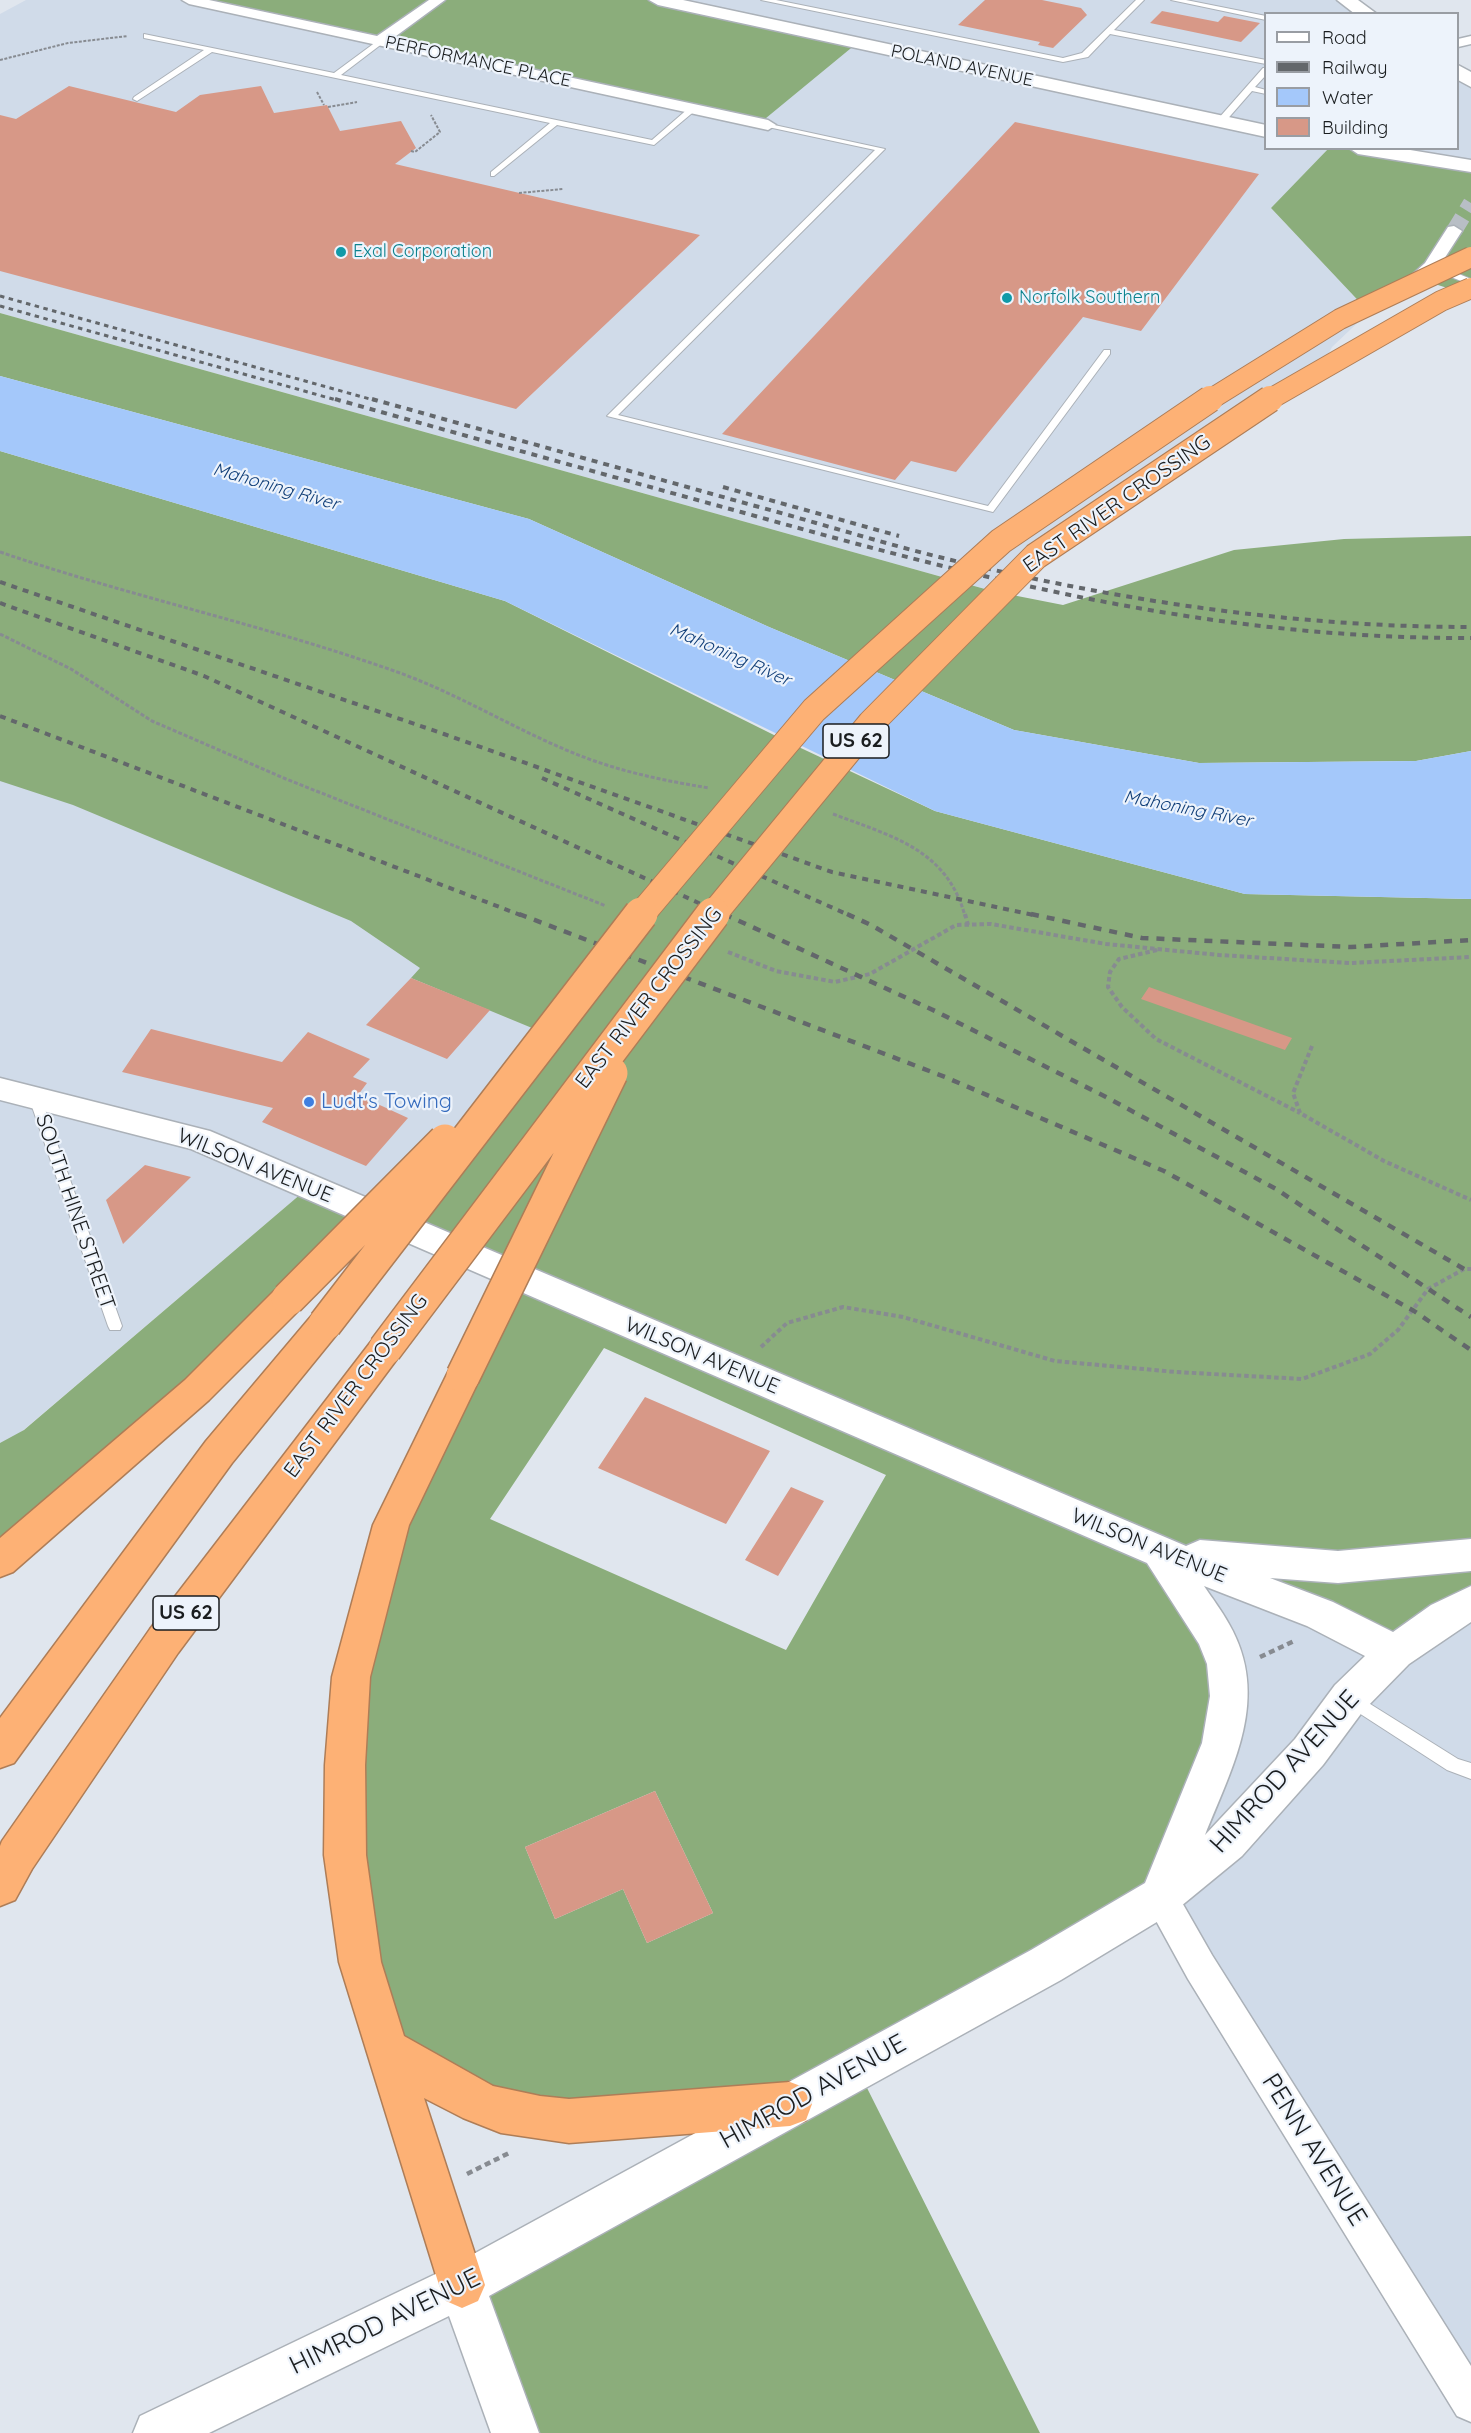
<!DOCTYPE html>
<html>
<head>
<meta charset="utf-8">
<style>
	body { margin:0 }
	#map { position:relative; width:1471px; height:2433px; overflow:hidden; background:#e0e6ee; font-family:Quicksand,sans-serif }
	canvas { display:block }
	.legend { position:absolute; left:1264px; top:12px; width:195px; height:138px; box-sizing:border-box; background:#edf3fb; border:2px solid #999da3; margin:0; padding:8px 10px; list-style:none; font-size:18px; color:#1a1d1f }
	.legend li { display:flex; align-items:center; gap:12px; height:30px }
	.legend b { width:30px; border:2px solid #999da3 }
</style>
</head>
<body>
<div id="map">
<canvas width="1471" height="2433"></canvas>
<ul class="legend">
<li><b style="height:8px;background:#fff"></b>Road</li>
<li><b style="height:8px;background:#63676b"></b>Railway</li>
<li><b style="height:16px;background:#a4c8fa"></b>Water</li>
<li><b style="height:16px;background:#d79887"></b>Building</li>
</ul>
</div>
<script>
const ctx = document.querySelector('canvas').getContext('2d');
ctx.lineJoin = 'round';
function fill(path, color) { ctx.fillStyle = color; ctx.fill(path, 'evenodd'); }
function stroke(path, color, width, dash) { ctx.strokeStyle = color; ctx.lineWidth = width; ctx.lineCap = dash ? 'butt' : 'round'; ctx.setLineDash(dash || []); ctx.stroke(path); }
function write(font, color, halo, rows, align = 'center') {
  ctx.font = font + ' Quicksand,sans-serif'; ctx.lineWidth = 4.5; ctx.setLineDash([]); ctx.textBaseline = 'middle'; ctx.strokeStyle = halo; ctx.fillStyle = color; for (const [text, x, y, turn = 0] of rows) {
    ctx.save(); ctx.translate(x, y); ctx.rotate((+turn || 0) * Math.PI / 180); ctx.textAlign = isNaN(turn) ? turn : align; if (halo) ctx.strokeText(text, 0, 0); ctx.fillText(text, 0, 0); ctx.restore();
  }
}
const built = new Path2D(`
	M26 0H1346L1368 13 1266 14V148L1328 149 1271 208 1369 312 1332 347 1320 371 992 591 0 313V14Z
	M1458 71 1471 81V166L1358 149 1458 148Z
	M0 716 613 952 401 1226 309 1187 0 1450Z
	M1160 1552 1471 1603V2402L1160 1897Z`);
const forest = new Path2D(`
	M189 0H658L856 44 760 123Z
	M1328 149H1358L1471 166V288L1460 292 1419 279 1369 312 1271 208Z
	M0 313 992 591 1063 605 1234 550 1344 539 1471 536V751L1416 761 1199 763 1014 730 769 627 529 519 0 376Z
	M0 451 505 601 788 742 935 811 1245 894 1471 899V1603L1395 1652 1161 1553 1226 1664 1160 1897 857 2068 1040 2433H515L462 2285 789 2105 569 2121 387 2050 360 1962 366 1621 514 1275 367 1219 0 1561V1443L24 1430 309 1187 368 1219 549 1035 411 978 420 968 351 921 73 805 0 781ZM604 1348 886 1475 786 1650 490 1519ZM655 1791 713 1913 647 1943 623 1889 555 1919 525 1847Z`);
const water = new Path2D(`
	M0 376 529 519 769 627 1014 730 1199 763 1416 761 1471 751V899L1245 894 935 811 505 601 0 451Z`);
const building = new Path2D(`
	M985 0H1042L1081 8 1087 15 1053 48 1038 45 1040 42 958 25Z
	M1162 11 1218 22 1224 16 1260 23 1241 42 1150 23Z
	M69 86 176 112 200 95 261 86 274 113 327 105 340 131 401 121 416 148 395 164 700 235 516 409 0 271V115L16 119Z
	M1015 122 1259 174 1141 331 1083 317 956 472 911 461 895 480 722 434Z
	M411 978 490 1010 447 1059 366 1025Z
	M1149 987 1292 1038 1285 1050 1141 999Z
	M151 1029 282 1062 308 1032 370 1059 353 1077 367 1083 358 1095 408 1118 366 1166 262 1122 273 1108 122 1072Z
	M145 1165 191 1177 123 1244 106 1200Z
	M645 1397 770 1451 726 1524 598 1468Z
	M791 1487 824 1501 778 1576 745 1560Z
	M655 1791 713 1913 647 1943 623 1889 555 1919 525 1847Z`);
const streetTunnel = new Path2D(`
	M1454 231 1471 203`);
const pathFar3 = new Path2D(`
	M0 60 68 43 128 36
	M317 92 324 105
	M328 107 357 102
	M411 151 415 152 440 132 431 115
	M519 193 563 189`);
const pathFar2 = new Path2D(`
	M0 552C132 597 269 626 400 673 463 696 519 732 581 756 622 772 666 781 709 788
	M0 634 71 669 152 721 286 779 606 906
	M833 814C891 836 947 849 965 916`);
const pathFar1 = new Path2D(`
	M965 914 968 925
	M1157 950 1119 959 1110 972 1108 987 1122 1007 1156 1039 1300 1113
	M728 952 776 971 835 982 870 974 956 925 991 924 1106 944 1219 955 1350 963 1471 957
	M1312 1046 1293 1093 1300 1113 1384 1161 1471 1200
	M761 1347 787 1323 843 1307 903 1317 1055 1361 1176 1372 1302 1379 1370 1354 1398 1330 1428 1289 1464 1269H1471`);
const path = new Path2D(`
	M1260 1657 1294 1641
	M467 2174 509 2153`);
const lane = new Path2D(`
	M761 0H776L1063 58 1082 53 1136 0H1144L1114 30 1266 60V64L1110 34 1088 57 1063 62Z
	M1171 0H1186L1266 16V20Z
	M144 34 334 73 380 39H383V43L341 75 652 140 690 107 697 109 654 145 557 125 494 176H491V172L550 123 212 52 137 101 133 99 134 97 204 50 144 38Z
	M1263 68H1266V75L1255 87 1266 90V94L1252 91 1224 123H1218V119Z
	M765 123 885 149 618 415 988 506 1104 350H1110V354L993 512 607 416 875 150 768 127H765Z
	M1436 267H1442L1471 279V285L1436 271Z
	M35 1093 41 1098 122 1326 120 1330H110L108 1326 29 1098Z
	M1351 1692 1458 1759 1471 1763V1779L1447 1770 1345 1704 1343 1699 1345 1694Z`);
const street = new Path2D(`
	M182 0H209L377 36 429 0H445L392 39 768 120 776 125 768 130 189 4Z
	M1471 36V44L1458 47V39Z
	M1454 226 1462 231 1437 270 1414 292H1402L1399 288 1402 284 1425 263 1448 227Z
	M1160 1881 1172 1885 1212 1955 1471 2366V2422L1457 2416 1188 1979 1143 1897 1148 1885Z`);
const secondary = new Path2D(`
	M649 0H683L1266 125V137L658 5Z
	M1337 0H1358L1377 14H1355Z
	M1458 65 1471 72V87L1458 80Z
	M1349 148H1398L1471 160V172L1358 154Z
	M0 1078 210 1131 1186 1546 1200 1540 1338 1551 1471 1539V1571L1338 1583 1270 1578 1333 1602 1393 1632 1431 1605 1471 1586V1622L1409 1664 1363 1711 1323 1765 1242 1856 1175 1911 1061 1980 489 2296 539 2433H491L449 2316 209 2433H133L140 2416 446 2269 1031 1950 1145 1883 1202 1743 1210 1696 1207 1664 1199 1644 1147 1563 191 1149 0 1100ZM1204 1586 1307 1626 1365 1656 1335 1685 1295 1739 1205 1835C1233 1765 1271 1697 1229 1624 1222 1611 1212 1598 1204 1586Z`);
const highway = new Path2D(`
	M288 1286 300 1289 305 1299 300 1309 209 1400 13 1572 0 1577V1538L185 1380 276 1289Z
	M325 1310 337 1314 342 1324 337 1334 232 1463 14 1763 0 1768V1718L206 1441 313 1314Z
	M385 1335 397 1339 402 1349 397 1359 178 1653 32 1869 15 1900 0 1906V1846L2 1841 150 1629 373 1339Z
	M463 1362 475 1366 481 1376 409 1525 370 1677 365 1765 366 1855 381 1962 404 2036 493 2086 540 2096 569 2099 790 2082 806 2088 812 2104 806 2120 790 2126 569 2143 501 2133 463 2118 424 2098 485 2285 478 2301 462 2308 446 2301 439 2285 339 1962 324 1855 325 1765 332 1677 373 1525 451 1366Z`);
const railFar2 = new Path2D(`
	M0 296 377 401
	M0 306 340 401`);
const railFar1 = new Path2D(`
	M335 399C470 437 606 475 741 512 987 581 1213 639 1471 638
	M372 399C497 434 623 469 748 504 812 521 875 541 939 557 1114 600 1291 627 1471 627
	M723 487 899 536
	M0 582 444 734 832 872 1038 916
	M0 603 204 676 727 916
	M0 716 523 916
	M542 778 851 916`);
const rail = new Path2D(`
	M519 914 945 1077 1164 1171 1414 1311 1471 1350
	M724 914 935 1011 1106 1097 1276 1189 1471 1317
	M847 914 871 925 1471 1273
	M1031 914 1142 938 1351 947 1471 940`);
const highwayBridgeFar2 = new Path2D(`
	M1208 401 1340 319 1471 257
	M1267 401 1441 301 1471 288`);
const highwayBridgeFar1 = new Path2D(`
	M640 916 814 710 1001 541 1210 399
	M712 916 871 723 1036 556 1270 399`);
const highwayBridge = new Path2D(`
	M288 1299 445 1141
	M325 1324 641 914
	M385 1349 713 914
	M463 1376 611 1073`);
const markers = [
	[341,252,6,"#0f9aa8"],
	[1007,298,6,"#0f9aa8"],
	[309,1102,6,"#3f7fe0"]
];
const farStreetnames = [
	["PERFORMANCE PLACE",478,62,12],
	["POLAND AVENUE",962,66,12]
];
const farCulturenames = [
	["Exal Corporation",353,252],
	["Norfolk Southern",1019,298]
];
const farWaternames = [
	["Mahoning River",276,487,16],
	["Mahoning River",730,655,24],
	["Mahoning River",1188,809,11]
];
const shields = [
	[856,741,66],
	[186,1613,66]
];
const shieldNames = [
	["US 62",856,741],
	["US 62",186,1613]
];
const streetNames = [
	["EAST RIVER CROSSING",1117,504,-35],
	["EAST RIVER CROSSING",649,998,-52],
	["WILSON AVENUE",255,1166,22],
	["SOUTH HINE STREET",75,1212,71],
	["WILSON AVENUE",702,1356,23],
	["EAST RIVER CROSSING",356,1386,-53],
	["WILSON AVENUE",1149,1546,22]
];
const shopNames = [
	["Ludt's Towing",321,1102]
];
const nearStreetnames = [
	["HIMROD AVENUE",1285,1772,-48],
	["HIMROD AVENUE",813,2092,-29],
	["PENN AVENUE",1314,2150,58],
	["HIMROD AVENUE",385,2322,-26]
];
fill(built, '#d0dbe9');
fill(forest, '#8bad7b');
fill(water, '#a4c8fa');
fill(building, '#d79887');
stroke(streetTunnel, '#b8bec5', 16, [16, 8]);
stroke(lane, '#abb1b8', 2);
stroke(street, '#abb1b8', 3);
stroke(secondary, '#abb1b8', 3);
stroke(highway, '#ae7d57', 3);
stroke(pathFar3, '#878b91', 2, [3, 1.5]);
stroke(pathFar2, '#878b91', 3, [4, 2]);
stroke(pathFar1, '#878b91', 4, [4.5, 3]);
stroke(path, '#878b91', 4.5, [6, 4]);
fill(lane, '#fff');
fill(street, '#fff');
fill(secondary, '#fff');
fill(highway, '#fdb175');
stroke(railFar2, '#63676b', 3, [4.5, 4.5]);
stroke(railFar1, '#63676b', 4, [6, 6]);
stroke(rail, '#63676b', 4.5, [8, 8]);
stroke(highwayBridgeFar2, '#ae7d57', 22, []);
stroke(highwayBridgeFar1, '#ae7d57', 28, []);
stroke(highwayBridge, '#ae7d57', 36, []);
stroke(highwayBridgeFar2, '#fdb175', 20);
stroke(highwayBridgeFar1, '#fdb175', 26);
stroke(highwayBridge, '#fdb175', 33);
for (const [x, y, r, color] of markers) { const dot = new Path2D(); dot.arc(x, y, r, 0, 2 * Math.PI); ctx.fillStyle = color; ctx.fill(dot); stroke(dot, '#edf3fb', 2); }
write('18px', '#1a1d1f', '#edf3fb', farStreetnames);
write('18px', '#0d838f', '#edf3fb', farCulturenames, 'left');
write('italic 18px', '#113f79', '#edf3fb', farWaternames);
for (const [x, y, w] of shields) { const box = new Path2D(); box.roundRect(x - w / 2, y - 17, w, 34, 4.5); ctx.fillStyle = '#edf3fb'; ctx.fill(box); stroke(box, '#1a1d1f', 1.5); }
write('bold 20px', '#1a1d1f', null, shieldNames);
write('21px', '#1a1d1f', '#edf3fb', streetNames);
write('21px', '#366cbe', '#edf3fb', shopNames, 'left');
write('26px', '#1a1d1f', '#edf3fb', nearStreetnames);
</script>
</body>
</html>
